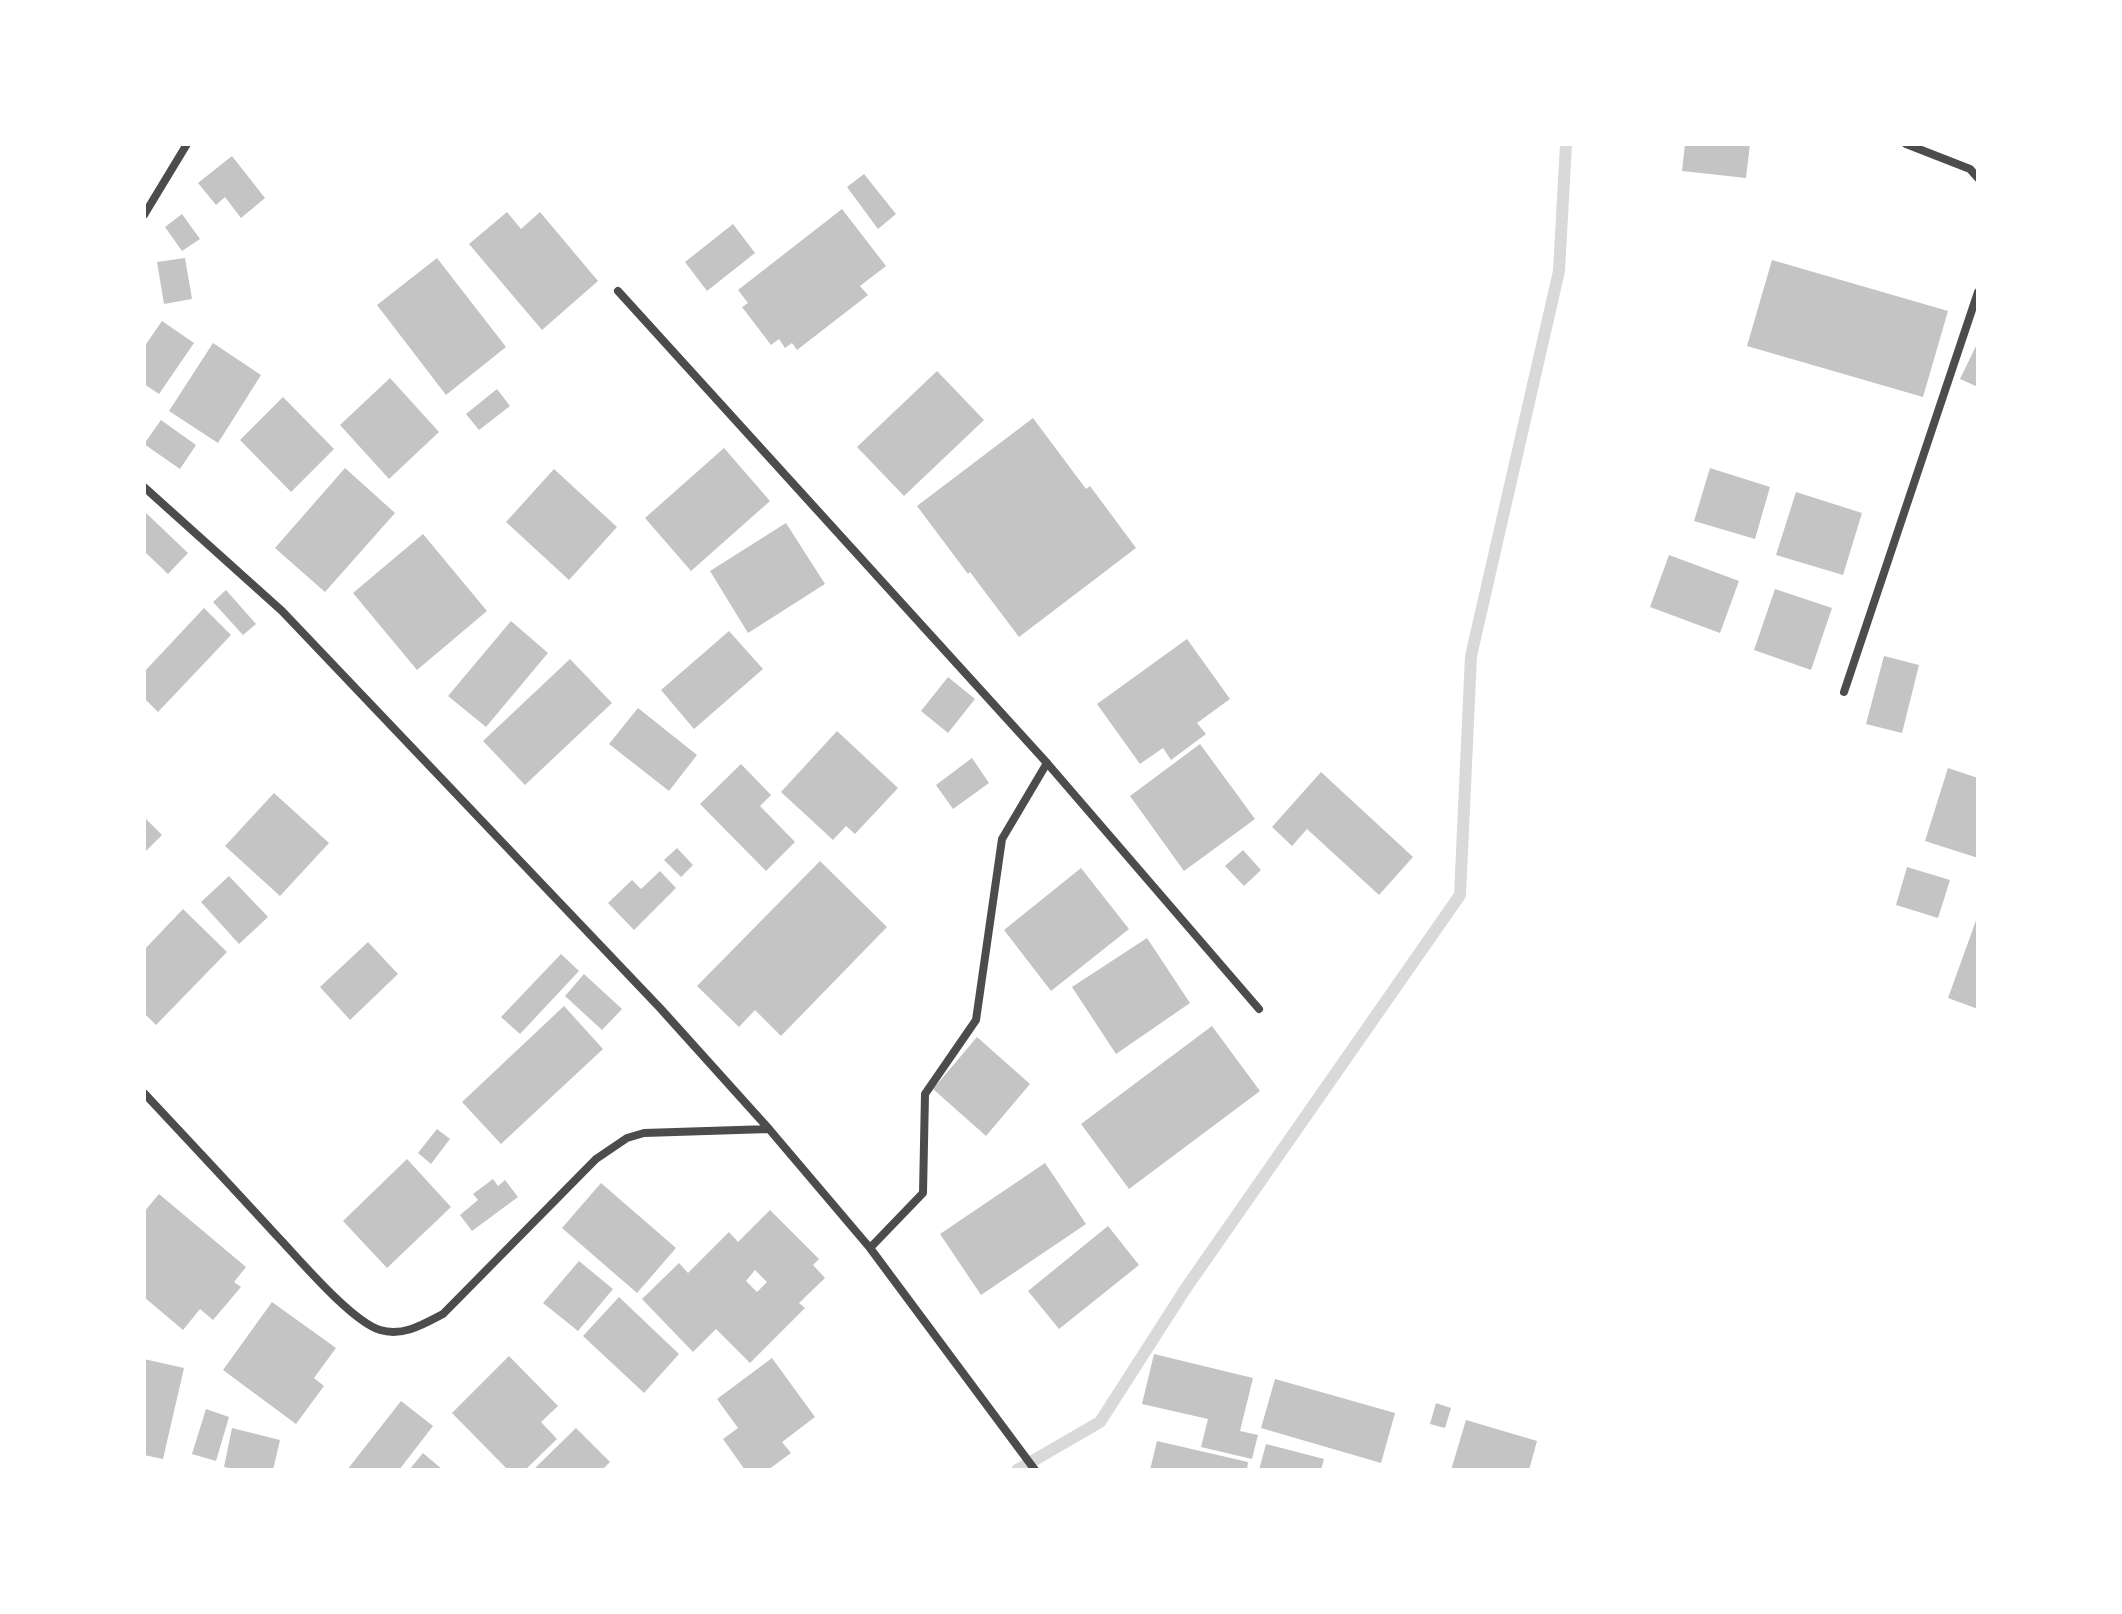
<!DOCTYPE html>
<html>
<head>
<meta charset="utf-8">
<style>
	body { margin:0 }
	#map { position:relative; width:2122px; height:1614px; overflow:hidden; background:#fff; font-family:Commissioner,sans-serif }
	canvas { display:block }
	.frame { position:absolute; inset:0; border:146px solid #fff; pointer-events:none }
</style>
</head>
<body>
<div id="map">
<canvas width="2122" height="1614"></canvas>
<div class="frame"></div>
</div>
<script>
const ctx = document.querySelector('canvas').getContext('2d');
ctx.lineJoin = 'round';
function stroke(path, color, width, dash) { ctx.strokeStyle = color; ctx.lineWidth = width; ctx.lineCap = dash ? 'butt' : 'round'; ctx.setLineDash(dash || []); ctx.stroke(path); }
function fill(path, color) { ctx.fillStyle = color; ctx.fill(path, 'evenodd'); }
const stream = new Path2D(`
	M1017 1470 1100 1422 1186 1288 1460 895 1471 656 1559 271 1566 144`);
const building = new Path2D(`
	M1685 144H1750L1746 178 1682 171Z
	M232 156 265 198 241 218 225 197 216 205 198 183Z
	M864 174 896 214 878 229 847 187Z
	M842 209 886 266 860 286 868 295 797 350 792 343 785 348 779 339 771 345 742 307 748 303 738 290Z
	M507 212 521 229 540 212 598 281 542 330 469 244Z
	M182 214 200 239 182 251 165 227Z
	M733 224 755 253 707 291 685 262Z
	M185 258 192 299 164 304 157 262Z
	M437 258 506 347 446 395 377 305Z
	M1772 260 1948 311 1923 397 1747 346Z
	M162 321 194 343 159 394 144 384V347Z
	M1978 342V387L1960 379Z
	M213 343 261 375 218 443 169 411Z
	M937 371 984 420 904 496 857 447Z
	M390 378 439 432 389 479 340 425Z
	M497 389 510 406 479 430 466 414Z
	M283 397 334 449 291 492 240 440Z
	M1033 418 1086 489 1090 486 1136 548 1019 637 970 572 968 574 917 506Z
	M161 420 196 445 180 469 144 444Z
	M724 448 770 501 691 571 645 518Z
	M345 468 395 513 325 592 275 548Z
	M1710 468 1770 487 1755 539 1694 521Z
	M554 469 617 527 569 580 506 522Z
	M1796 492 1862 513 1843 575 1776 555Z
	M144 511 188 553 168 574 144 551Z
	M786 523 825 584 748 633 710 571Z
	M423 534 487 611 417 670 353 593Z
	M1669 555 1739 581 1720 633 1650 607Z
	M1775 589 1832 608 1811 670 1754 650Z
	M226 590 256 624 243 635 213 602Z
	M204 608 231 635 158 712 144 698V672Z
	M511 621 548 653 486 727 448 696Z
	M729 631 763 669 694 729 661 690Z
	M1187 639 1230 699 1197 723 1206 734 1171 760 1163 748 1140 764 1097 704Z
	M1884 656 1919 665 1902 733 1866 724Z
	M570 659 612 703 525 785 483 741Z
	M948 677 975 699 948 733 921 711Z
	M638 708 697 755 669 791 609 744Z
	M837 731 898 788 855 834 846 826 833 840 781 792Z
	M1200 744 1255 819 1184 871 1130 796Z
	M972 758 989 783 953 809 936 785Z
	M741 764 771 795 760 806 795 842 766 871 700 804Z
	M1948 768 1978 778V858L1925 841Z
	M1321 772 1413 857 1379 895 1307 829 1292 846 1272 827Z
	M274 793 329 843 280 896 225 846Z
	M144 817 162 835 144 853Z
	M677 848 693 865 681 877 664 860Z
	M1243 850 1261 870 1244 886 1225 866Z
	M820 861 887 927 781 1036 755 1010 739 1027 697 986Z
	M1907 867 1950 880 1938 918 1896 905Z
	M1081 868 1129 929 1051 991 1004 930Z
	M660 871 676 888 634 930 608 903 632 880 641 889Z
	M229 876 268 917 239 944 201 902Z
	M183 909 227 952 156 1025 144 1013V950Z
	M1978 915V1009L1948 998Z
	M1147 938 1190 1003 1116 1054 1072 987Z
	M368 942 398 974 350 1020 320 987Z
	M561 954 579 971 520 1034 501 1017Z
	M584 974 622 1009 602 1030 565 996Z
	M564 1006 603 1049 501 1144 462 1102Z
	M1212 1026 1260 1091 1129 1189 1081 1124Z
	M977 1037 1030 1084 986 1136 933 1089Z
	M437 1129 450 1139 431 1164 418 1153Z
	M407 1159 451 1207 387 1268 343 1221Z
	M1045 1163 1086 1224 981 1295 940 1234Z
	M493 1179 498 1186 505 1180 518 1197 472 1231 460 1215 478 1200 473 1194Z
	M601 1183 676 1248 637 1293 562 1228Z
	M159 1194 246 1267 234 1282 241 1287 213 1320 200 1309 183 1330 144 1297V1212Z
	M770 1210 819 1259 813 1265 825 1278 799 1303 805 1308 750 1363 716 1329 693 1352 642 1299 679 1263 688 1273 729 1232 738 1242ZM755 1270 767 1282 757 1292 746 1281Z
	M1108 1226 1139 1265 1059 1329 1028 1291Z
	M579 1261 613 1289 578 1331 543 1303Z
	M619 1297 679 1354 644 1393 583 1336Z
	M272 1302 336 1348 314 1378 324 1386 296 1424 223 1370Z
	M1154 1354 1253 1378 1240 1431 1258 1435 1252 1459 1201 1447 1208 1419 1142 1404Z
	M509 1356 558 1406 541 1422 557 1439 525 1470H508L452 1413Z
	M772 1358 815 1417 782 1442 791 1453 768 1470H745L723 1439 738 1428 717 1399Z
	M144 1359 184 1368 163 1459 144 1455Z
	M1275 1379 1395 1413 1381 1463 1261 1428Z
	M401 1401 433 1426 399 1470H347Z
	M1436 1403 1451 1408 1445 1428 1430 1424Z
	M206 1409 229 1417 216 1461 192 1454Z
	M1466 1420 1537 1441 1529 1470H1451Z
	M232 1428 280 1440 273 1470H238L224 1467Z
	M576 1428 610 1462 602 1470H533Z
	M1157 1441 1248 1462 1247 1470H1150Z
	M1266 1444 1324 1459 1321 1470H1259Z
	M423 1453 443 1470H409Z`);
const minor = new Path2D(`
	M1906 144 1970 169 1978 178
	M144 215 187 144
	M618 291 1047 763 1259 1009
	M144 487 282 611 660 1008 769 1129 870 1248 1035 1470
	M1844 692 1978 292
	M144 1093C188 1140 233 1188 277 1236 300 1260 351 1321 380 1330 403 1337 424 1324 443 1314L596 1159 627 1138 644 1133 769 1129
	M870 1248 923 1193 925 1094 976 1020 1002 839 1047 763`);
stroke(stream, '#d9d9d9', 12);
fill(building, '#c4c4c4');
stroke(minor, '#4c4c4c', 8);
</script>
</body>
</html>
